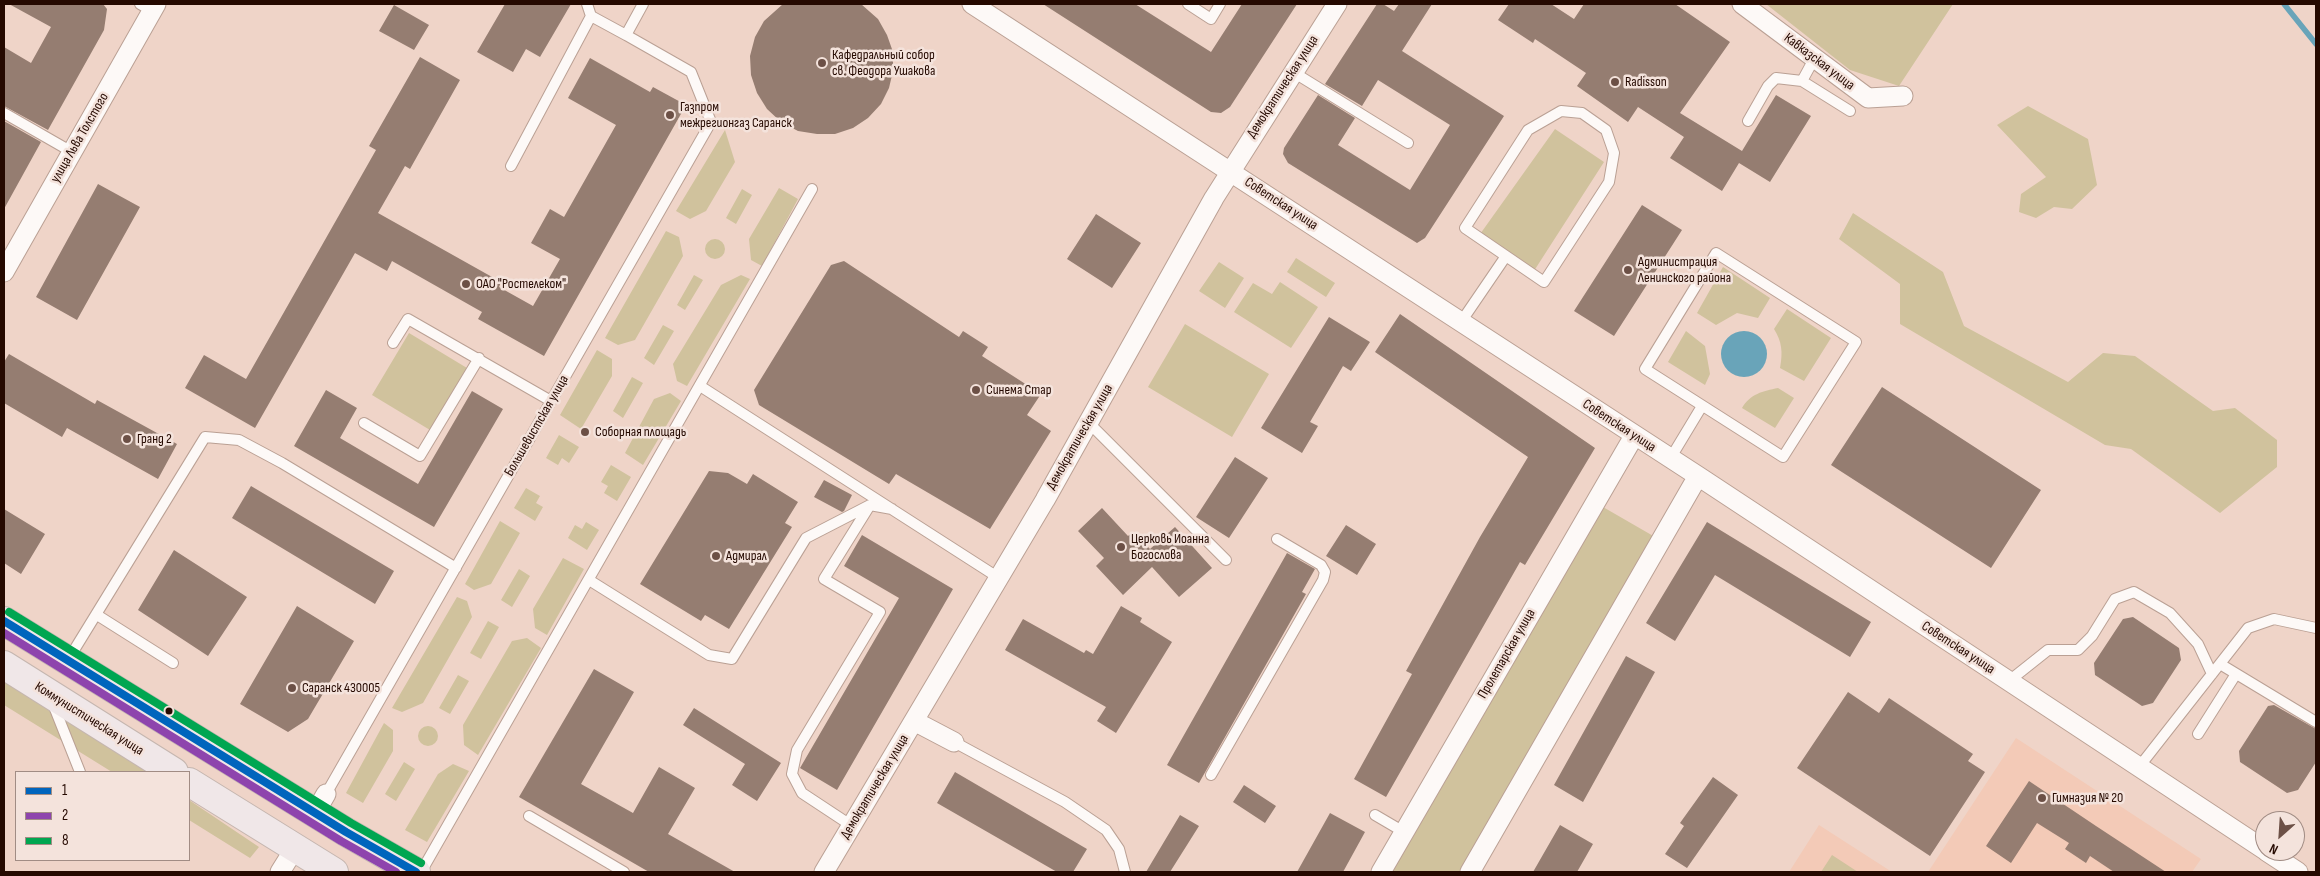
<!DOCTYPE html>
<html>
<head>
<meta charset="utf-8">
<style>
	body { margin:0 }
	#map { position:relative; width:2320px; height:876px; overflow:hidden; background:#efd4c8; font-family:"Sofia Sans Condensed",sans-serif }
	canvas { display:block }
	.frame { position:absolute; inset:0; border:5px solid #250900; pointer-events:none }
	.legend { position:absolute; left:15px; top:771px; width:175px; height:90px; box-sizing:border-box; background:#f4e3dc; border:1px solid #a18c84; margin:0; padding:6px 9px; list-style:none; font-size:15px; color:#250900 }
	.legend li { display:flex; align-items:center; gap:10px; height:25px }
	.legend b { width:25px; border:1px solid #a18c84 }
	.north { position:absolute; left:2255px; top:811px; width:50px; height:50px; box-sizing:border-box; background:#f4e3dc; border:1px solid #a18c84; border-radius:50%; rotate:206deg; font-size:14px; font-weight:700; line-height:20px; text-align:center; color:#250900 }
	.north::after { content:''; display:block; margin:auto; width:18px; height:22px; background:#6c5046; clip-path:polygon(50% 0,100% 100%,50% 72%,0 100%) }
</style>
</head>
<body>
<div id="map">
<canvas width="2320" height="876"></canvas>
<div class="frame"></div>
<ul class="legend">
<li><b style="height:6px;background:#0065bd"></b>1</li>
<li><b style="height:6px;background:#8e44ad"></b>2</li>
<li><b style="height:6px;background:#00a651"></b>8</li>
</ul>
<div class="north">N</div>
</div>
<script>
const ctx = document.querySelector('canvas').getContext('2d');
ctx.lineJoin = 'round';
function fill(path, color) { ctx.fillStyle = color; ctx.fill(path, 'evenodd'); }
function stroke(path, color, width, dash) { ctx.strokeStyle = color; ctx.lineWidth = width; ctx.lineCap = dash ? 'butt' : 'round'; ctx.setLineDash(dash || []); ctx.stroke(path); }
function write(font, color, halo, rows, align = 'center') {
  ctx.font = font + ' "Sofia Sans Condensed",sans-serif'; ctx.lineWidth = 5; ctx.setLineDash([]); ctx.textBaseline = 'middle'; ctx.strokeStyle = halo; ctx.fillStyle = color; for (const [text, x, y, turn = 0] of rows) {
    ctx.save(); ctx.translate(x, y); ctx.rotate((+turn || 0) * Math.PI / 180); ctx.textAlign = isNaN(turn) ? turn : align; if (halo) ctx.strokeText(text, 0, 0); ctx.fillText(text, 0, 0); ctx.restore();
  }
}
const built = new Path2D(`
	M2016 738 2201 859 2192 872H1928Z
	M1819 825 1892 872H1789Z`);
const green = new Path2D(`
	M1766 4H1953L1899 86 1850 70Z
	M2028 106 2088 139 2097 185 2072 209 2054 207 2036 218 2019 212 2021 194 2046 177 1997 125Z
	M1555 129 1604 162 1532 274 1478 237Z
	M725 130 735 162 706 211 690 219 676 211Z
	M779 188 798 199 762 266 751 260 749 239Z
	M742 189 752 195 736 224 726 218Z
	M1853 213 1943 272 1964 326 2068 382 2103 353 2135 356 2213 411 2235 408 2277 440V467L2220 513 2131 449 2105 445 1900 324V284L1839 239Z
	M666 231 679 237 683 256 635 340 618 345 605 338Z
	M705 249a10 10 0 1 1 20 0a10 10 0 1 1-20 0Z
	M1296 258 1335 283 1326 297 1287 272Z
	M1219 262 1244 278 1225 308 1199 291Z
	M1723 267 1770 298 1758 318 1737 313 1716 325 1697 313Z
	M694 275 703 280 685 310 677 305Z
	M741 275 750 279 687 386 677 381 673 364 721 285Z
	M1280 282 1318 307 1291 348 1234 312 1253 283 1272 294Z
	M1787 309 1831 338 1804 381 1780 368C1783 352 1782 342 1774 329Z
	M1185 324 1269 374 1232 437 1148 387Z
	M663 325 674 331 654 365 644 358Z
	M1686 331 1705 346 1710 374 1705 385 1668 362Z
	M409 333 467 368 430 430 372 395Z
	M597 350 612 359V376L581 429 560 415Z
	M632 377 643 383 623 418 613 411Z
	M1778 388 1794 398 1775 428 1742 408C1750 394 1763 391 1778 388Z
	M670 393 681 401 643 465 625 453 654 399Z
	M559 435 579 447 569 463 562 458 558 465 546 458Z
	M611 465 631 477 617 501 604 493 608 486 601 482Z
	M526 488 540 496 536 503 543 507 535 521 514 508Z
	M1603 507 1655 537 1461 872H1392Z
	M500 521 520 533 491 584 474 590 465 584Z
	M586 522 599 530 587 550 568 538 575 525 582 529Z
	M563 558 584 569 547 635 535 628 533 609Z
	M519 569 530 576 512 607 501 600Z
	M457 597 467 601 472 617 423 703 402 712 392 708Z
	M488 621 499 627 481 659 470 653Z
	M527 638 541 648 478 755 464 745 463 725 512 641Z
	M458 675 469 681 450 714 439 708Z
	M4 677 147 772H112L4 705Z
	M384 723 393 730V751L363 803 346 793Z
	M418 736a10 10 0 1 1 20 0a10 10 0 1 1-20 0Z
	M404 762 415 769 396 801 385 794Z
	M453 764 469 771 427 842 405 830 438 774Z
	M189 800 259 847 250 858 189 820Z
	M1832 855 1858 872H1821Z`);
const water = new Path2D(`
	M1721 354a23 23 0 1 1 46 0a23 23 0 1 1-46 0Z`);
const stream = new Path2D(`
	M2284 4 2316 44`);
const building = new Path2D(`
	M9 4H103L107 9 104 30 48 130 4 106V47L31 63 51 27Z
	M505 4H571L540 57 526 49 513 72 477 52Z
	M783 4H861L878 19 887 35 893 52V71L889 88 881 104 868 118 853 128 835 134H817L798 131 781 122 767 109 757 93 751 75 750 56 755 37 764 21Z
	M1043 4H1135L1211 52 1242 4H1297L1230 107 1221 113 1211 112Z
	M1377 4H1383L1394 11 1399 4H1432L1402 51 1504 116 1425 238 1417 243 1288 163 1283 154 1284 148 1318 95 1355 118 1338 145 1410 190 1450 125 1378 80 1362 106 1325 84Z
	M1509 4H1551L1574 19 1584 4H1675L1730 42 1680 113 1742 151 1776 95 1811 116 1770 182 1739 163 1722 191 1670 158 1684 137 1638 107 1628 122 1577 86 1586 73 1535 39 1533 43 1498 20Z
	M394 5 429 25 414 50 379 31Z
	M420 57 460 80 410 169 405 166 378 213 501 282 499 287 533 306 560 259 531 243 550 209 564 217 616 125 568 98 590 58 650 92 653 87 686 105 544 356 478 319 482 312 392 261 387 271 355 253 255 428 185 388 204 355 246 379 376 150 369 146Z
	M4 121 41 142 4 209Z
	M98 184 140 207 77 320 36 297Z
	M1642 205 1682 230 1614 336 1574 311Z
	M1096 214 1141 243 1112 288 1067 259Z
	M844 261 959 337 963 331 988 347 982 356 1041 394 1027 415 1051 431 990 529 896 474 889 484 759 405 754 390 831 265Z
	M1400 314 1595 448 1525 565 1520 562 1386 797 1354 779 1412 674 1406 671 1480 537 1528 457 1375 352Z
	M1329 317 1370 342 1351 371 1343 366 1310 422 1318 426 1302 453 1261 428Z
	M9 354 95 404 97 400 177 444 158 479 67 428 62 437 4 403V362Z
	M1882 387 2041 490 1991 568 1831 465Z
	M326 390 357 408 340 438 418 484 472 391 503 409 434 527 294 446Z
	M1235 457 1268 478 1229 538 1196 517Z
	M709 471 728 473 747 484 753 474 798 502 785 523 792 527 729 629 705 615 701 621 640 584Z
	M824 480 852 495 844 511 842 512 814 497Z
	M251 486 394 571 375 604 232 518Z
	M1102 508 1128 536 1133 532 1150 549 1175 527 1212 568 1179 597 1152 567 1123 595 1096 566 1104 558 1078 531Z
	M4 509 45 534 21 574 4 563Z
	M1707 522 1871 622 1850 657 1715 575 1675 641 1646 623Z
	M1346 525 1376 544 1357 575 1326 556Z
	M862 535 953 589 837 790 800 768 899 598 844 566Z
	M174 550 247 597 208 656 138 610Z
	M1287 553 1315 569 1302 592 1306 594 1199 783 1167 765Z
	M297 606 354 641 308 719 288 732 240 704Z
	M1121 606 1142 618 1140 622 1172 642 1116 733 1097 721 1106 707 1005 650 1023 619 1084 653 1086 650 1093 654Z
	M2133 617 2179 648 2181 660 2153 703 2142 706 2095 675 2094 663 2123 619Z
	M1626 656 1655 672 1583 802 1554 785Z
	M594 669 634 692 581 784 633 813 659 767 695 788 668 834 735 872H649L519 797Z
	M1848 692 1879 713 1889 698 1973 754 1968 761 1985 772 1930 856 1797 768Z
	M2274 705 2316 729V762L2298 790 2287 793 2240 762 2239 751 2268 706Z
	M694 708 781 763 757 801 732 785 745 764 683 725Z
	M955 772 1087 849 1073 872H1057L937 803Z
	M1713 777 1738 795 1687 868 1665 854 1684 826 1680 823Z
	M2029 781 2096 826 2166 872H2114L2090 856 2086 863 2065 849 2069 843 2037 823 2011 863 1986 846Z
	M1244 785 1276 806 1265 823 1233 802Z
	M1330 813 1365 832 1343 872H1297Z
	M1180 815 1199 826 1170 872H1146Z
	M1560 825 1593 844 1577 872H1533Z`);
const lane = new Path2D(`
	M140 4 152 11
	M587 4 591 16
	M1188 4 1211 19 1220 4
	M1293 72 1408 143
	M1802 81 1850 111
	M1561 111 1582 113 1606 130 1614 153 1609 182 1544 282 1465 228 1528 130Z
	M4 113 72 152
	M1748 121 1768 86 1776 78 1802 81 1814 59
	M511 166 591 16 626 35
	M1716 253 1856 342 1783 457 1645 369Z
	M1461 322 1506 256
	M393 343 408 319 551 401
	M700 386 999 578
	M1088 422 1226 560
	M364 423 420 456 479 358
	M1670 459 1702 406
	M589 580 709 655 732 659 806 538 870 505 892 509
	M97 615 173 663
	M68 660 205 437 239 440 282 463 456 568
	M2220 664 2316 722
	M2009 681 2048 650H2078L2092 636 2115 599 2134 592 2170 613 2198 644 2212 674
	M53 704 80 772
	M2198 734 2236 674
	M954 742 1065 802 1106 830 1119 849 1125 872
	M2139 767 2248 628 2274 619 2316 628
	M1211 775 1323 580 1325 572 1321 565 1277 539
	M326 794 711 122 691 72 626 35 643 4
	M1375 815 1404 832
	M529 816 624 872
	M852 826 802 793 792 774 797 750 880 612 824 579 870 505
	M421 872 812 189`);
const street = new Path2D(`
	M972 4 1698 476 2265 850
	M1742 4 1868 98 1903 96
	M4 272 156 4
	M914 721 954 742
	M315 813 326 794
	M2266 851 2298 872
	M280 872 295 848
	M824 872 1045 500 1214 198 1337 4
	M1381 872 1634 436
	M1470 872 1698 476`);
const primary = new Path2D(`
	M4 621 346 832 416 872
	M4 665 174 772
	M189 782 334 872`);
const bus1 = new Path2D(`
	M4 621 346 832 416 872`);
const bus2 = new Path2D(`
	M4 633 341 841 396 872`);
const bus3 = new Path2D(`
	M9 612 351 823 421 863`);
const markers = [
	[822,63,5,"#6c5046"],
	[1615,82,5,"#6c5046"],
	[670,115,5,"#6c5046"],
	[1628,270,5,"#6c5046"],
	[466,284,5,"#6c5046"],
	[976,390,5,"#6c5046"],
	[585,432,5,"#6c5046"],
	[127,439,5,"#6c5046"],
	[1121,547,5,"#6c5046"],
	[716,556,5,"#6c5046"],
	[292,688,5,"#6c5046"],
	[169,711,4.5,"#250900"],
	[2042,798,5,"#6c5046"]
];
const poiNames = [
	["Кафедральный собор",832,55],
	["св. Феодора Ушакова",832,71],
	["Radisson",1625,82],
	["Газпром",680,107],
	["межрегионгаз Саранск",680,123],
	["Администрация",1638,262],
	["Ленинского района",1638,278],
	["ОАО \"Ростелеком\"",476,284],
	["Синема Стар",986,390],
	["Соборная площадь",595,432],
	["Гранд 2",137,439],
	["Церковь Иоанна",1131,539],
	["Богослова",1131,555],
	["Адмирал",726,556],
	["Саранск 430005",302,688],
	["Гимназия № 20",2052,798]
];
const streetNames = [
	["Кавказская улица",1819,62,37],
	["Демократическая улица",1283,87,-57],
	["улица Льва Толстого",80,138,-60],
	["Советская улица",1281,204,33],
	["Большевистская улица",537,426,-60],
	["Советская улица",1619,426,33],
	["Демократическая улица",1080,437,-60],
	["Советская улица",1958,648,33],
	["Пролетарская улица",1507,654,-60],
	["Коммунистическая улица",89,719,32],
	["Демократическая улица",875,787,-59]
];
fill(built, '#f3cab7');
fill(green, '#d0c29d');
fill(water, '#69a4b9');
stroke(stream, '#69a4b9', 5.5);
fill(building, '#957d71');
stroke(lane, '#baa094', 12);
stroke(street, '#baa094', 21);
stroke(primary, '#c5b6af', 30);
stroke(lane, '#fdf9f7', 10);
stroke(street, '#fdf9f7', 19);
stroke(primary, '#f0e7e8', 28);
stroke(bus1, '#0065bd', 8);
stroke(bus2, '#8e44ad', 8);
stroke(bus3, '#00a651', 8);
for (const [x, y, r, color] of markers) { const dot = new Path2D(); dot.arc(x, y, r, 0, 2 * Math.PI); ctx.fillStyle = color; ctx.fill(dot); stroke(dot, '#f4e3dc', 2); }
write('14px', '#250900', '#f4e3dc', poiNames, 'left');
write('14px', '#250900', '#f4e3dc', streetNames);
</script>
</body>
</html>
